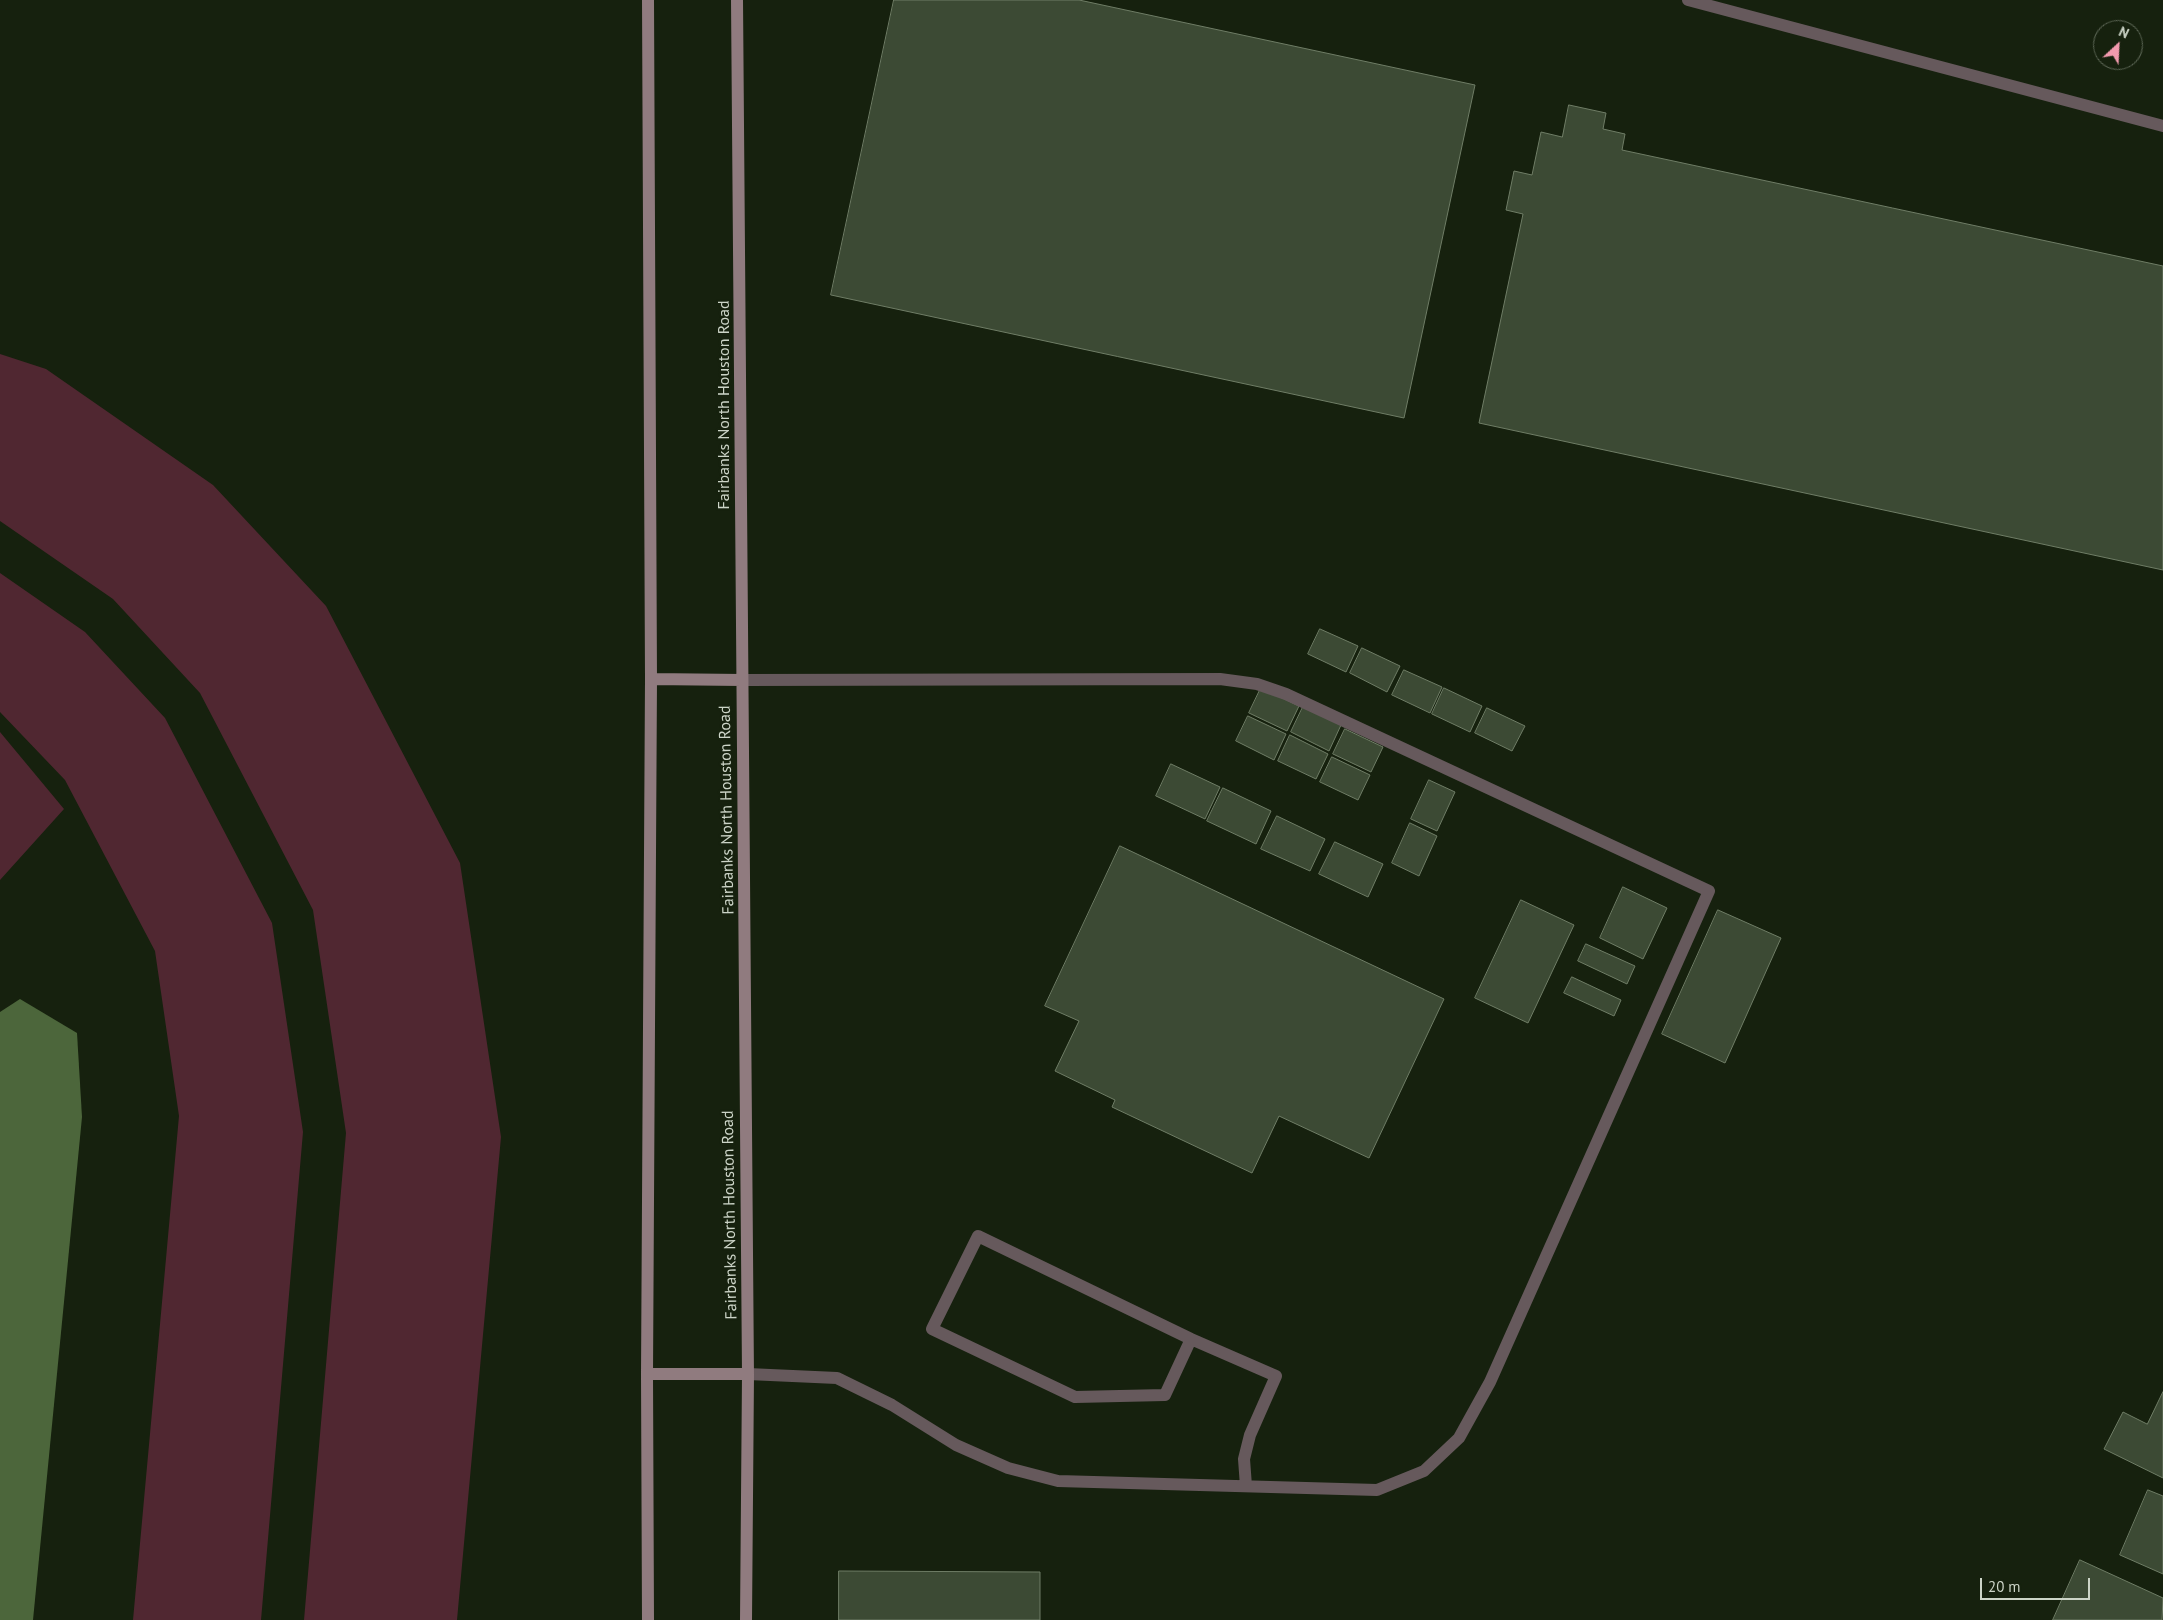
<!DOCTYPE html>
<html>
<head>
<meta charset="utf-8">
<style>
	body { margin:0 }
	#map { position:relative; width:2163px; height:1620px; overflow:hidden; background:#16210e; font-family:"PT Sans",sans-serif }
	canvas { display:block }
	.north { position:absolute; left:2093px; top:20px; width:50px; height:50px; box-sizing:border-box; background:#16210e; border:1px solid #5f6958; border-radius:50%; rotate:25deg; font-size:14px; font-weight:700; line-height:20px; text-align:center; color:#ccd4c7 }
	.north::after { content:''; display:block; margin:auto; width:18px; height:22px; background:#f29aae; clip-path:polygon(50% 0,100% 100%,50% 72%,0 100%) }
	.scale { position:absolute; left:1980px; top:1578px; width:110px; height:22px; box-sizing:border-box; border:2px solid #ccd4c7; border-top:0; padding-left:6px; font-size:15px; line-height:18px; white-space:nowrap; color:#ccd4c7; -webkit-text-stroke:4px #16210e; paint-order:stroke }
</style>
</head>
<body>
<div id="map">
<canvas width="2163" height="1620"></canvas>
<div class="north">N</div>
<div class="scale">20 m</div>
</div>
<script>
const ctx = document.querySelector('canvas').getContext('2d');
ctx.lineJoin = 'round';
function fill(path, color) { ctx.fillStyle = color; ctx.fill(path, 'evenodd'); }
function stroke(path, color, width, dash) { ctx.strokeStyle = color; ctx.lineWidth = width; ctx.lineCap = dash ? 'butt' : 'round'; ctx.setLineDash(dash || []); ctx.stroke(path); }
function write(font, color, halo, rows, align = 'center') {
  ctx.font = font + ' "PT Sans",sans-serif'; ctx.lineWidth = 4.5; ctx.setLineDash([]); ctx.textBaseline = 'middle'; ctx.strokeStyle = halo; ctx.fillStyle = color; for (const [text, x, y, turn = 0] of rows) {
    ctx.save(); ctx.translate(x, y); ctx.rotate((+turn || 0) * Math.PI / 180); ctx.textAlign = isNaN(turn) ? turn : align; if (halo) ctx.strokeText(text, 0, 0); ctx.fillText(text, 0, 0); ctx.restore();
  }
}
const green = new Path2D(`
	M0 354 46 369 213 485 326 606 460 863 501 1137 457 1620H304L346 1133 313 910 200 693 113 599 0 521Z
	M0 573 85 632 165 718 272 923 303 1132 261 1620H133L179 1116 155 951 65 780 0 712Z
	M0 732 64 809 0 880Z`);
const water = new Path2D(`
	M20 999 77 1033 82 1117 33 1620H0V1012Z`);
const building = new Path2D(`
	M894 0H1079L1475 85 1404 418 831 295Z
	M1569 105 1606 113 1603 129 1625 134 1622 150 2163 266V570L1479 423 1523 214 1506 210 1514 171 1532 175 1541 132 1562 137Z
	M1320 629 1358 646 1346 672 1308 654Z
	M1362 648 1400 666 1387 692 1350 673Z
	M1404 670 1442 687 1430 713 1392 695Z
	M1261 688 1299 706 1287 731 1249 713Z
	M1444 688 1482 706 1470 732 1432 714Z
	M1303 707 1341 725 1329 751 1291 732Z
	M1487 708 1525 726 1512 751 1475 733Z
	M1248 716 1286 734 1274 760 1236 741Z
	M1345 729 1383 747 1371 772 1333 754Z
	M1290 735 1328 754 1316 779 1278 761Z
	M1332 757 1370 775 1358 800 1320 782Z
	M1171 764 1220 787 1205 819 1156 796Z
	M1429 780 1455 792 1437 831 1411 819Z
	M1223 788 1271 811 1256 844 1207 821Z
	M1277 816 1325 839 1310 871 1261 849Z
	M1410 823 1437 836 1419 876 1392 863Z
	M1335 842 1383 864 1368 897 1319 874Z
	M1120 846 1444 999 1369 1158 1279 1116 1252 1173 1112 1107 1115 1100 1055 1071 1079 1021 1045 1006Z
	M1623 887 1667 908 1643 959 1600 938Z
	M1521 900 1574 925 1528 1023 1475 998Z
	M1718 910 1781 938 1725 1063 1662 1034Z
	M1586 944 1635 966 1627 984 1578 961Z
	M1572 977 1621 1000 1614 1016 1564 993Z
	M2163 1392V1478L2104 1449 2123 1412 2147 1424Z
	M2148 1490 2163 1496V1574L2120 1555Z
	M2080 1560 2163 1598 2162 1620H2053Z
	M839 1571 1040 1572V1620H839Z`);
const lane = new Path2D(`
	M1688 0 2163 126
	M742 680 1220 679 1257 684 1286 694 1709 891 1490 1382 1459 1438 1424 1471 1377 1490 1058 1481 1008 1468 956 1445 892 1405 837 1378 748 1374
	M1191 1339 1165 1395 1075 1397 932 1329 978 1236 1191 1339 1276 1376 1250 1435 1244 1459 1246 1486`);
const secondary = new Path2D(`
	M737 0 748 1374 746 1620
	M651 679 742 680
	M647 1374H748
	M648 1620 647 1374 651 679 648 0`);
const streetNames = [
	["Fairbanks North Houston Road",724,405,-90],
	["Fairbanks North Houston Road",727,810,-91],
	["Fairbanks North Houston Road",730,1215,-91]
];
fill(green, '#502731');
fill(water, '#4c663b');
fill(building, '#3c4a34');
stroke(building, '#6f7d66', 1);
stroke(lane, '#66595c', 12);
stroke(secondary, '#907b7f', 12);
write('16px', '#ccd4c7', '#16210e', streetNames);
</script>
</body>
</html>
